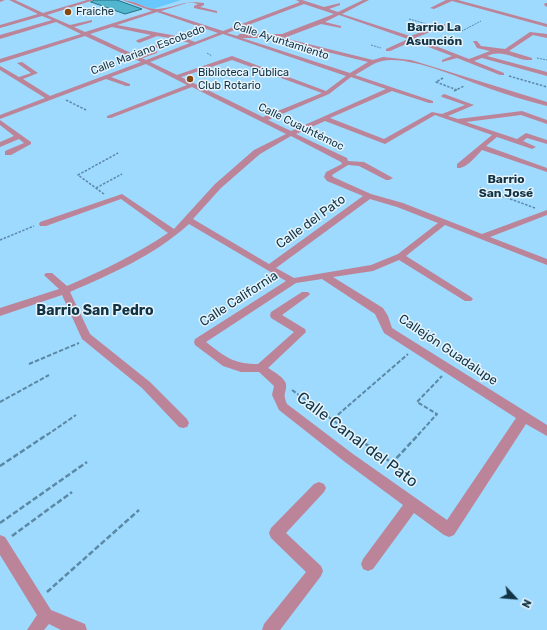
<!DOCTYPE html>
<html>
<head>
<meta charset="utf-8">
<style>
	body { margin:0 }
	#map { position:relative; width:547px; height:630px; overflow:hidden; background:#9ed9fe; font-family:Rubik,sans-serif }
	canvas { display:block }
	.north { position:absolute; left:495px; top:578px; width:40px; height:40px; -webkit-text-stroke:3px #e5f4fd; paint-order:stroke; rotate:116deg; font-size:11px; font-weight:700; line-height:16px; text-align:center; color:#123344 }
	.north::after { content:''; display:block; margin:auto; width:14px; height:18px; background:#123344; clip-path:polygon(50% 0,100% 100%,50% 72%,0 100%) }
</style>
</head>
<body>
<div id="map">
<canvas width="547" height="630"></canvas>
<div class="north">N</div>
</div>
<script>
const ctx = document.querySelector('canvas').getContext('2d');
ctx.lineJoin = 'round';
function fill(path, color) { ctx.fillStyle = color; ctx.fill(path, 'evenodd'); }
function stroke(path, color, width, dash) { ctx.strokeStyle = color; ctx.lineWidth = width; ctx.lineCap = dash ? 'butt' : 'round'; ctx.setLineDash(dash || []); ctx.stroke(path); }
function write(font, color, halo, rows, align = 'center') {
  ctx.font = font + ' Rubik,sans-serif'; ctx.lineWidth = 3; ctx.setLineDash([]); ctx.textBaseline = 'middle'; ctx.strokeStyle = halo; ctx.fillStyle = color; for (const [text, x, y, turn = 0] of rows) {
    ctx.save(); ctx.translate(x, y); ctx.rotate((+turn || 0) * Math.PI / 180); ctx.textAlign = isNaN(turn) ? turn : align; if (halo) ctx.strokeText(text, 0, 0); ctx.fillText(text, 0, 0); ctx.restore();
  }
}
const green = new Path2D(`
	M127 0H181L153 9Z`);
const building = new Path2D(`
	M95 0H117L142 9 125 14 91 2Z`);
const pathFar3 = new Path2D(`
	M409 19 427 24
	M450 27 462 31 481 21
	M371 45 381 48
	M207 53 212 56
	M537 58 547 60`);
const pathFar2 = new Path2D(`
	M509 76 547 87
	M443 78 436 82 457 90
	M454 91 464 86
	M66 100 86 110
	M96 188 122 174
	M480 188 535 208
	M104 194 78 175 118 153
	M0 240 34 226`);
const pathFar1 = new Path2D(`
	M29 364 79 343
	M292 390 353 435
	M0 402 49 375
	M333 419 408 354
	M47 435 76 415
	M418 435 437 414 417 402 442 376`);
const path = new Path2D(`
	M352 434 392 463 419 434
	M0 466 48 434
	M0 523 87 462
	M12 536 72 492
	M47 592 139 510`);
const minor = new Path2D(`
	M0 0H5L0 2Z
	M9 0H15L43 13 87 0H94L47 15 70 25 92 20V22L74 27 85 32 152 11 122 0C134 0 148 10 158 9 178 7 182 0 204 3V5L200 7 217 11V13L194 8V6L198 4 190 2 161 11 223 31 300 2 296 0H302L324 7 340 3V5L329 9 338 12 363 0H369L342 14 410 36 445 24V26L415 38 469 59 490 51 477 48 473 41H477L481 46 505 49 530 32 547 34V38L533 35 509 51 532 58V60C516 61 503 48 487 56L547 72V76L482 58 474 61 504 73V75H500L457 58 442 62V60L452 56 413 41 390 51H386V49L408 39 339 15 325 22 341 26V28L321 24 284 38 373 60 383 57 411 60 547 102V106C527 101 507 95 488 88 462 79 409 55 382 61 373 63 364 70 355 75L433 101V103H429L392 91 330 118 384 139 432 112 442 114 465 105 442 97 441 96 444 94 474 105 448 116 458 119 522 111 547 120V124L521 115 466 122 517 139 526 133 547 140V144L527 138 523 141 534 146 536 147 532 149 497 137 486 146 547 168V172L482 150C477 155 467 169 457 168V164L492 135 435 115 385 144 325 121 296 134 347 158 348 161 364 162 393 178 389 180H386L359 166 348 165 332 175 333 177 371 194 403 203 482 234 547 210V215L490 237 547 259V265L445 225 406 256 471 297 473 299 471 301H465L399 260 373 271 333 277 383 308 388 316 392 328 547 425V436L526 424 454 535 449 537 444 535 414 513 373 569 368 571 363 569 361 564 363 559 403 505 345 462 279 410 272 395 274 386 259 372H241L223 366 195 345 194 342 195 339 286 281 189 224C155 255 111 274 70 292L90 334 150 382 187 419 189 423 187 427 183 428 179 427 142 388 82 339 62 295 0 316V308L59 289 46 277 44 275 46 273H52L67 286C102 271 137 254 168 233L121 199 46 226H40L39 224 40 222 122 194 174 229 215 184 254 150 286 134 192 87 111 118H107V116L187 85 146 64 111 77 130 84V86H126L106 79 0 119V115L45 98 0 70V66L19 77 31 73 17 63 22 62 38 73 23 79 50 96 141 62 85 36 0 63V59L81 34 56 22 0 39V35L52 20 42 16 0 28V25L38 14ZM304 4 334 14 282 34H240L237 36 227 33ZM157 12 218 33 195 42 182 37 117 25ZM112 27 151 35 137 40 136 41 139 43 157 36 176 39 147 48V50L150 52 141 55V57L143 58 157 53V51L154 49 182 41 190 43 146 60 90 34ZM223 34 346 76 326 91 232 56 177 75 150 62ZM242 38H279L278 40 368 62 350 73ZM232 60 322 93 263 117 181 77ZM351 77 386 89 291 131 268 120 329 94ZM291 136 341 162 342 164 326 172 324 177 327 181 363 196 269 264 193 219 221 188 260 154ZM370 199 397 207 438 223 398 254 371 265 294 278 276 268ZM322 279 375 314 384 333 516 418 447 520 353 454 287 404C282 392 287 393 286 384 285 378 273 371 268 368L306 332 305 329 282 315 308 296 310 294 308 292H302L271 312 270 315 271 318 294 332 258 364C234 364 225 357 206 342L296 283Z
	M446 0H458L547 24V27L452 1 434 9 430 8Z
	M545 3H547V7L544 5Z
	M0 120 31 142V144L11 155H5V151L24 143 19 139 0 147V142L14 136 0 125Z
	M319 482 324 484 326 488 324 492 286 533 321 566 323 571 321 576 280 630H262L264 624 306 572 271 538 269 533 271 528 314 484Z
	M0 535 5 537 51 610 85 624 87 630H61L49 624 44 630H27L37 615 0 555Z`);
const markers = [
	[68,12,4,"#87480e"],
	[190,79,4,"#87480e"]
];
const farPoinames = [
	["Fraiche",76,12],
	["Biblioteca Pública",198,73],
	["Club Rotario",198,86]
];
const farStreetnames = [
	["Calle Ayuntamiento",281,41,18],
	["Calle Mariano Escobedo",148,50,-21],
	["Calle Cuauhtémoc",301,127,26]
];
const farNeighbourhoodnames = [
	["Barrio La",434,28],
	["Asunción",434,42],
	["Barrio",506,180],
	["San José",506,194]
];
const streetNames = [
	["Calle del Pato",311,222,-36],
	["Calle California",239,299,-33],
	["Callejón Guadalupe",448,350,34]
];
const neighbourhoodNames = [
	["Barrio San Pedro",95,311]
];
const nearStreetnames = [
	["Calle Canal del Pato",357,440,37]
];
fill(green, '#68c7fd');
fill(building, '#50b5cd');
stroke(building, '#237284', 1);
stroke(pathFar3, '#5b89a5', 1, [2, 1]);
stroke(pathFar2, '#5b89a5', 1.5, [2.5, 1.5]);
stroke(pathFar1, '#5b89a5', 2, [4.5, 2]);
stroke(path, '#5b89a5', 2.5, [5.5, 2.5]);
fill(minor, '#bc8498');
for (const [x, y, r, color] of markers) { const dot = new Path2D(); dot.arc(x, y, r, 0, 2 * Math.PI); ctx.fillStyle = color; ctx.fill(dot); stroke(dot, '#e5f4fd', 1.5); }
write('11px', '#123344', '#e5f4fd', farPoinames, 'left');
write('11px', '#123344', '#e5f4fd', farStreetnames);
write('bold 12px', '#123344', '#e5f4fd', farNeighbourhoodnames);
write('13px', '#123344', '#e5f4fd', streetNames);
write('bold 14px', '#123344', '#e5f4fd', neighbourhoodNames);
write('16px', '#123344', '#e5f4fd', nearStreetnames);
</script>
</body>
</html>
